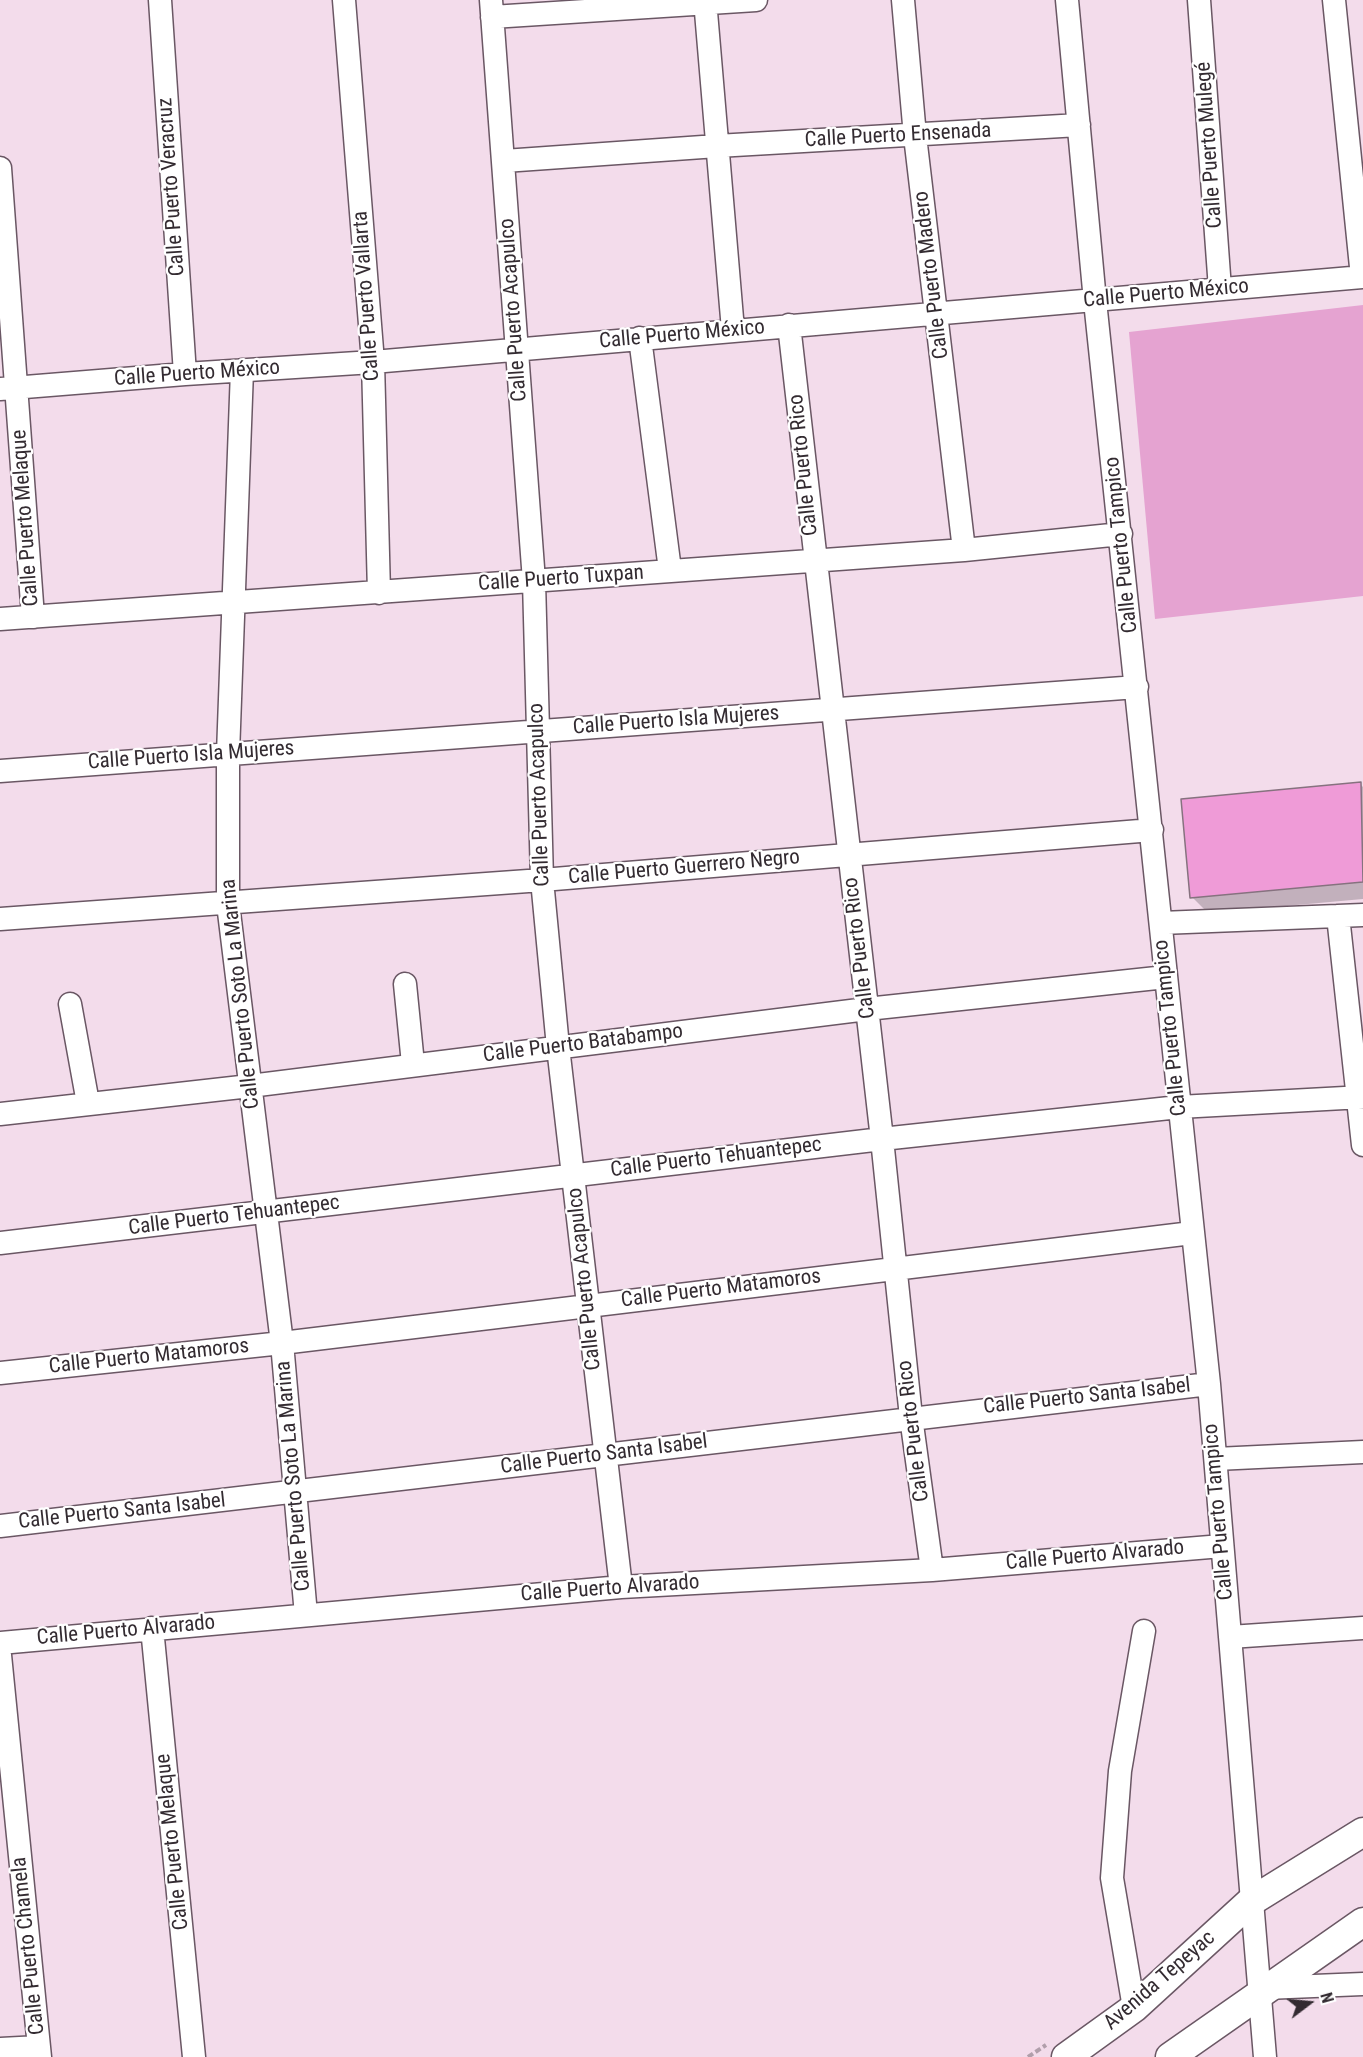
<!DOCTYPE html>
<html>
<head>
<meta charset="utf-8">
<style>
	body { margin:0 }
	#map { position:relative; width:1363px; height:2057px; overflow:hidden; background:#f3dceb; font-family:"Roboto Condensed",sans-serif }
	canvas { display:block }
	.north { position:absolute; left:1279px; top:1973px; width:60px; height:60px; -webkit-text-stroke:4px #fff; paint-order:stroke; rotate:74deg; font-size:16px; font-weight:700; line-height:24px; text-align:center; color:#332b31 }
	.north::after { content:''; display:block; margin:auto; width:21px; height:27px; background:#332b31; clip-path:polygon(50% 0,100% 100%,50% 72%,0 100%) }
</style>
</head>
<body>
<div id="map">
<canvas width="1363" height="2057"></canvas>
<div class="north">N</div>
</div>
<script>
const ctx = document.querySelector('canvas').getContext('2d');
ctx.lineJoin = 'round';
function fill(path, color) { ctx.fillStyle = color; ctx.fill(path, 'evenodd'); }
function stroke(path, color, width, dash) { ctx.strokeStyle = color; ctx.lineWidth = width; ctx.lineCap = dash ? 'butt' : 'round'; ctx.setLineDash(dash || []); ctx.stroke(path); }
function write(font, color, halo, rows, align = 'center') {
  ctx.font = font + ' "Roboto Condensed",sans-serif'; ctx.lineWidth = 4.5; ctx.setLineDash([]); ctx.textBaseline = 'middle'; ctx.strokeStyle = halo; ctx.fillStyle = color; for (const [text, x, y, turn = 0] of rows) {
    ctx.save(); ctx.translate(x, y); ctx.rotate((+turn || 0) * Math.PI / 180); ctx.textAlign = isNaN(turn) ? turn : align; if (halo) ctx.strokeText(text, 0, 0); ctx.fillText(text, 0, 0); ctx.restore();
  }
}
const green = new Path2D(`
	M1363 305V596L1155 619 1129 332Z`);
const shadow = new Path2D(`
	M1360 784 1363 787V899L1208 913 1192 897Z`);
const building = new Path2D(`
	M1361 782 1363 882 1190 898 1181 799Z`);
const path = new Path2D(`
	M1028 2057 1046 2045`);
const minor = new Path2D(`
	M160 0 185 374
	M344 0 373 362 379 593
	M491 0 534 581 542 880 558 1047 621 1587
	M705 0 733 330
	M903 0 915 136 964 550
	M1067 0 1095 301 1209 1384 1265 2057
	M1199 0 1220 289
	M1334 0 1362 277
	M492 17 756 0
	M504 161 717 146 1079 125
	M0 168 33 617
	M789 325 882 1139 911 1417 932 1570
	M640 338 670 570
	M242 370 228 754V904L282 1343 306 1615
	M0 389 185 374 373 362 1363 277
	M0 619 964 550 1121 534
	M0 771 1137 687
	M1338 916 1363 1145
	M0 919 542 880 1152 830
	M1161 923 1363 915
	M405 984 413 1064
	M70 1004 88 1103
	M0 1114 250 1086 867 1009 1166 977
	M0 1243 882 1139 1179 1107 1363 1097
	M0 1373 282 1343 1192 1233
	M1216 1459 1363 1452
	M0 1526 1209 1384
	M152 1628 194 2057
	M1230 1637 1363 1628
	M0 1643 621 1587 932 1570 1222 1546
	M0 1655 40 2057
	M1265 1988 1363 1984
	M1134 2008 1112 1878 1120 1771 1144 1631
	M0 2049 39 2047`);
const major = new Path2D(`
	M1066 2057 1134 2008 1250 1902 1363 1832
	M1170 2057 1363 1922`);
const streetNames = [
	["Calle Puerto Ensenada",898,136,-3],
	["Calle Puerto Mulegé",1210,145,-94],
	["Calle Puerto Veracruz",172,187,-94],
	["Calle Puerto Madero",932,275,-97],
	["Calle Puerto México",1166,294,-5],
	["Calle Puerto Vallarta",367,296,-94],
	["Calle Puerto Acapulco",514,310,-94],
	["Calle Puerto México",682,335,-5],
	["Calle Puerto México",197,374,-4],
	["Calle Puerto Rico",804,465,-96],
	["Calle Puerto Melaque",26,518,-94],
	["Calle Puerto Tampico",1122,545,-96],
	["Calle Puerto Tuxpan",561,579,-4],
	["Calle Puerto Isla Mujeres",676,721,-4],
	["Calle Puerto Isla Mujeres",191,756,-4],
	["Calle Puerto Acapulco",540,795,-92],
	["Calle Puerto Guerrero Negro",684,868,-5],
	["Calle Puerto Rico",860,948,-97],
	["Calle Puerto Soto La Marina",241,994,-96],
	["Calle Puerto Tampico",1171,1028,-96],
	["Calle Puerto Batabampo",583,1044,-7],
	["Calle Puerto Tehuantepec",716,1158,-7],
	["Calle Puerto Tehuantepec",234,1216,-7],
	["Calle Puerto Acapulco",585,1279,-96],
	["Calle Puerto Matamoros",721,1289,-7],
	["Calle Puerto Matamoros",149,1357,-6],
	["Calle Puerto Santa Isabel",1087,1397,-6],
	["Calle Puerto Rico",914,1431,-97],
	["Calle Puerto Santa Isabel",604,1455,-7],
	["Calle Puerto Soto La Marina",294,1476,-95],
	["Calle Puerto Santa Isabel",122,1512,-6],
	["Calle Puerto Tampico",1219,1512,-95],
	["Calle Puerto Alvarado",1095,1556,-5],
	["Calle Puerto Alvarado",610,1589,-4],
	["Calle Puerto Alvarado",126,1631,-5],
	["Calle Puerto Melaque",173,1842,-96],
	["Calle Puerto Chamela",29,1946,-96],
	["Avenida Tepeyac",1160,1981,-41]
];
fill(green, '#e5a3d1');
fill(shadow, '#0003');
fill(building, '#ef9bd7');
stroke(building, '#86727f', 1.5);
stroke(minor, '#6a5764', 25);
stroke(major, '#6a5764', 31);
stroke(path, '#b19fab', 4, [6, 3]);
stroke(minor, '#fff', 22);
stroke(major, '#fff', 28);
write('21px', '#332b31', '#fff', streetNames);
</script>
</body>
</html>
